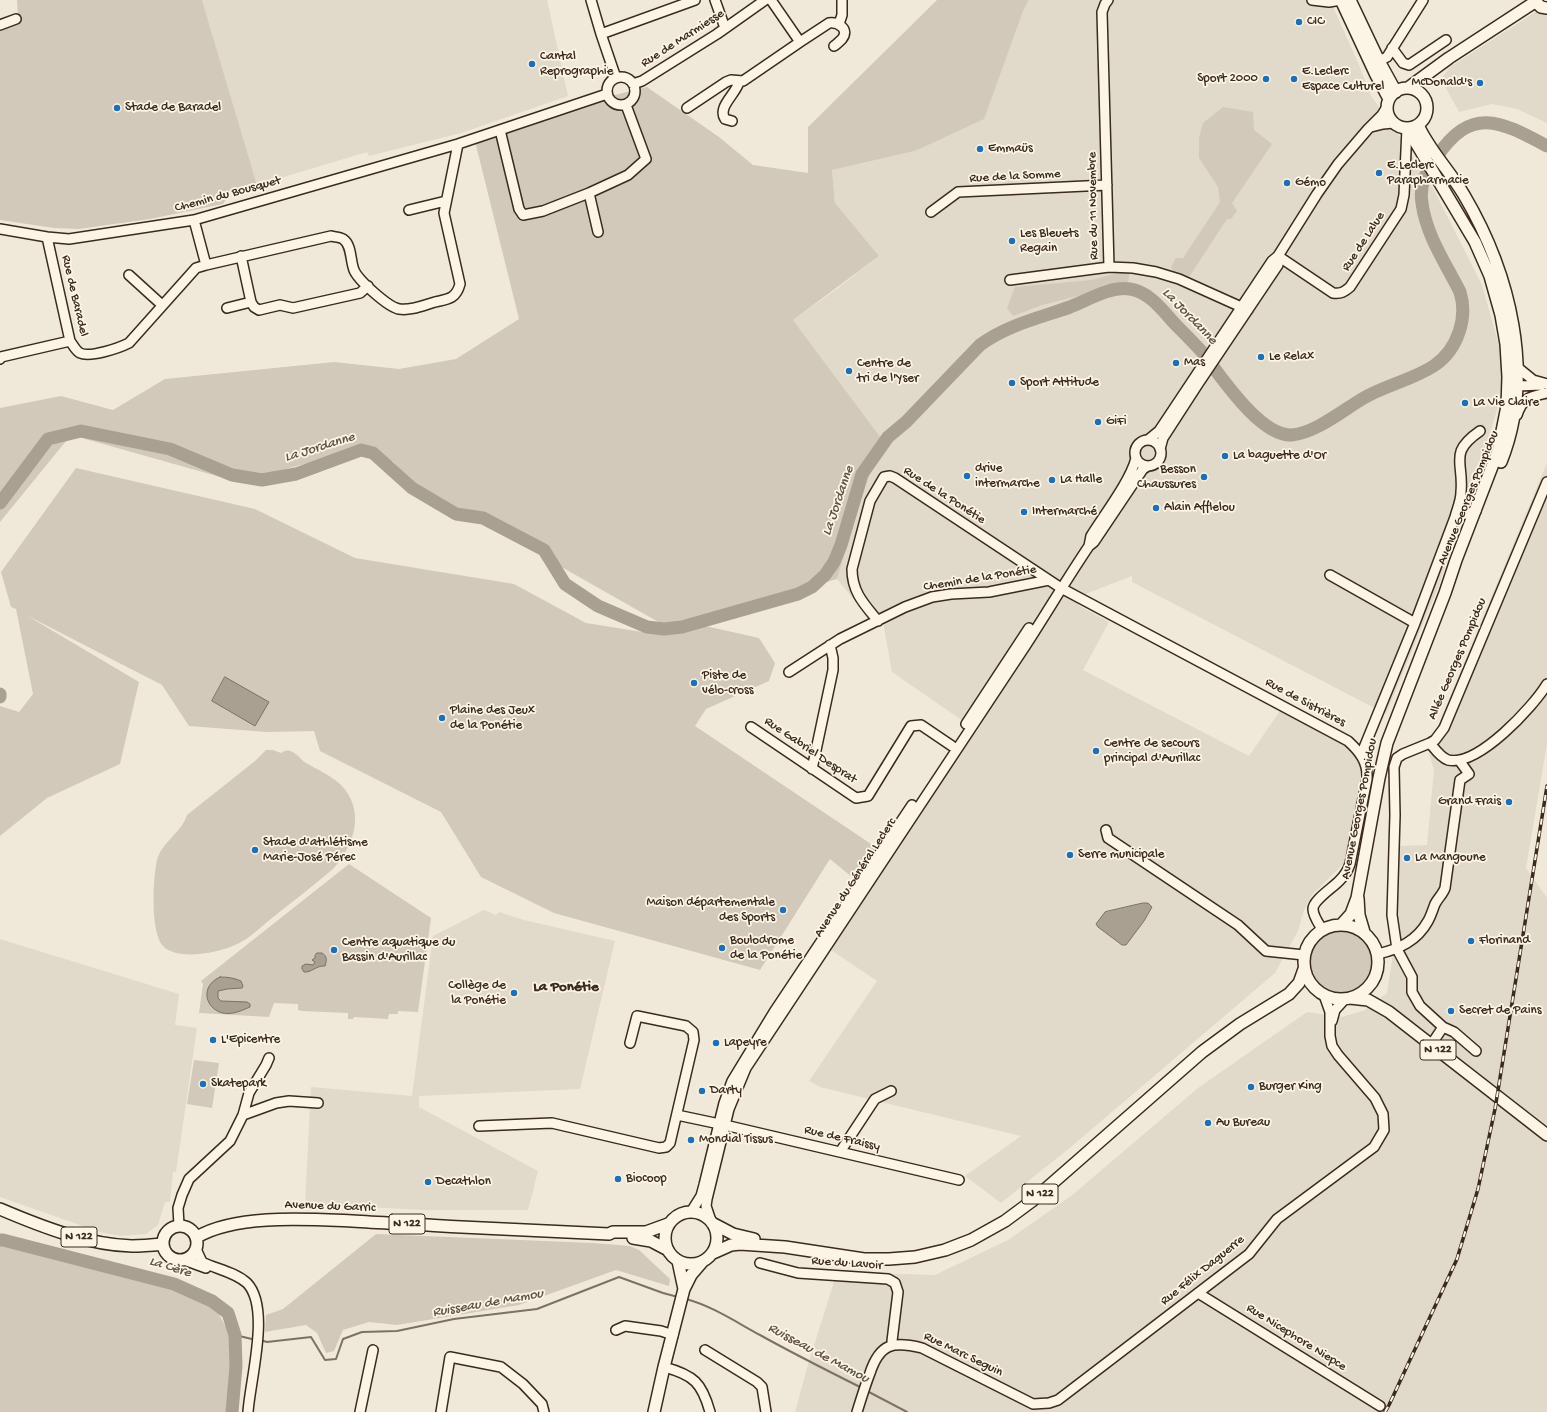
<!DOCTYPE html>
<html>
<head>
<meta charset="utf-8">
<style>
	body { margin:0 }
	canvas { display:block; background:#f0e9d9 }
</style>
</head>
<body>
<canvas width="1547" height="1412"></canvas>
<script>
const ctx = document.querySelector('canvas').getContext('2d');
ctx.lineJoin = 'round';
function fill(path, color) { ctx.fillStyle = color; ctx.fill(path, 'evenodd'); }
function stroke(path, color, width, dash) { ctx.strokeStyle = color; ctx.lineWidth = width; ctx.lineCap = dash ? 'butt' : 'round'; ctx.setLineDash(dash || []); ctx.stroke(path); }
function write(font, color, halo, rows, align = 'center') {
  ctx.font = font + ' "Gochi Hand",sans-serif'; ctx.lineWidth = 3.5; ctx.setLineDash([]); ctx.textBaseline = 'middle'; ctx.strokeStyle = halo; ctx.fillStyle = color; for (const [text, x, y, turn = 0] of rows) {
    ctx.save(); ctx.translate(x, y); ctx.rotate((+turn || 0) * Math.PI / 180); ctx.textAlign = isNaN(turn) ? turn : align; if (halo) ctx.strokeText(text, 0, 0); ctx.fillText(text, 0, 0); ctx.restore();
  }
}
const built = new Path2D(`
	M202 0H547L568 96 461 133 369 156 367 152 257 185Z
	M1029 0H1330L1359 65 1371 96 1388 119 1434 190 1482 285 1504 363 1497 410 1476 478 1439 585 1386 714 1132 582V576L1083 595 1078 605 1109 622 1083 670 1249 756 1280 711 1366 757 1360 779 1346 861 1312 895 1304 910 1298 931 1275 973 1072 1146 1001 1203 965 1176 1021 1136 820 1087 809 1081 877 981 831 950 976 730 892 672 883 622 869 618 837 579 881 438 793 320 838 288 879 256 835 203 832 170 915 151 1023 11Z
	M1537 11 1547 15V123L1517 109 1492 104 1459 112 1441 79 1450 67Z
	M1547 463V744L1526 868 1547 898V1412H795L807 1368 837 1272 935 1275 1008 1240 1071 1196 1198 1088 1307 1012 1342 1017 1365 1010 1387 993 1392 961 1397 846 1427 845 1434 770 1428 750Z
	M484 910 496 915 499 912 524 920 615 941 580 1089 419 1096V1107L538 1171 528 1210H424L305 1204 311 1087 412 1096 433 936Z
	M0 939 179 994 175 1025 197 1028 176 1172H173L170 1202H165L158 1225 146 1234 120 1236 100 1232 0 1197Z`);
const green = new Path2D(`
	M17 0H202L257 185 230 193 223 204 150 219 79 229 54 228 0 220V31L20 22 18 17Z
	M937 0H1029L1023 11 984 119 915 151 832 170 835 203 879 256 793 320 881 438 837 579 669 628 558 565 542 546 486 516 456 512 425 493 393 462 363 448 238 482 71 435 0 522V408L61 396 113 410 165 379 334 362 399 369 456 359 519 319 475 141 603 98 647 87 719 137 753 165 808 173V127Z
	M1223 107 1253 112 1254 130 1272 144 1232 203 1237 211 1231 219H1227L1189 277 1174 272 1171 267 1176 258H1183L1220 202 1218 187 1199 158V138L1203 123Z
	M1130 270 1128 283 1042 305 1013 316 1007 308 1015 287 1091 280Z
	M76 468 255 509 355 558 514 584 586 623 661 635 701 625 759 638 775 663 769 681 706 709 695 726 880 850 858 882 830 859 760 970 554 913 481 877 441 812 320 751 314 731 267 732 189 726 162 685 26 615 139 682 120 764 47 798 0 836V706L19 712 33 694 16 609 11 607 1 572Z
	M266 750H273L281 753C292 745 298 758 306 763 318 770 330 775 340 784 366 809 355 846 333 869 313 886 292 902 272 918 260 928 249 939 235 945 218 953 177 961 163 946 150 932 153 877 157 860 162 842 182 832 187 815L255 761Z
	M349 864 431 918 418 1012 398 1011V1014H389L388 1019 354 1017 353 1019H348V1013L302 1011 298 1010V1004L274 1003 269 1017 199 1013 203 984 201 981Z
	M1310 962a32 32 0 1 1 64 0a32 32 0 1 1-64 0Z
	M194 1060 219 1063 212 1108 187 1104Z
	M376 1234 593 1243 630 1246 639 1250 670 1279 669 1286 616 1270 519 1305 397 1325 369 1322 343 1330 334 1351 326 1353 317 1333 306 1325 265 1332 266 1315 283 1309Z
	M4 1241 165 1285 212 1302 232 1338 229 1412H0V1242Z`);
const water = new Path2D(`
	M225 677 269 702 255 726 212 701Z
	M1143 903H1148L1152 907 1144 921 1126 945H1122L1098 927 1096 924 1105 912Z
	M317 953H322C327 956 327 960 325 966 317 965 311 973 304 972L302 969V966L306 964 313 965 315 962 312 960 315 958V956Z
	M220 977C228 977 234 978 241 981L243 986 242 988 227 989 218 991V998L221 1001 247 1002 250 1004V1007C245 1009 239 1012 233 1013 209 1018 195 988 220 977Z`);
const stream = new Path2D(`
	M686 1299C712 1306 736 1322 760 1335 794 1354 828 1371 862 1388
	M235 1335 256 1340
	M260 1340 267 1342 311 1337 325 1360 336 1359 343 1339 362 1332 397 1331 454 1319 537 1309 619 1277 663 1293 678 1297
	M867 1391 907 1412`);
const river = new Path2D(`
	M0 503 48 439 81 431 170 449 232 475 262 480 296 474 361 450 373 453 412 488 456 514 483 518 544 550 565 584 598 606 647 627 664 629 682 627 798 594 812 587 825 575 834 562 841 545 862 474 888 437 906 422 980 345C1007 325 1039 318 1070 307 1088 300 1110 286 1130 289 1150 292 1163 311 1176 325 1185 334 1194 343 1202 352 1220 375 1260 437 1292 435 1315 433 1342 411 1362 399 1385 385 1413 380 1435 365 1458 349 1468 317 1460 292 1446 264 1426 235 1422 203 1419 185 1426 172 1436 158 1471 105 1500 121 1547 146
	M0 694V697
	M0 1240H3L174 1284 212 1301 228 1313 235 1335 236 1366 232 1412`);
const minorTunnel = new Path2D(`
	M1380 1406 1389 1412`);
const minor = new Path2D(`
	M591 0 601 34 616 78
	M715 0 725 28
	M771 0 800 42 829 23C838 22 850 29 842 39 840 41 837 44 834 46
	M1108 0 1105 4 1102 12 1109 267 1133 268 1156 272 1179 279 1248 310
	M1312 0 1329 2 1341 0
	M839 24 842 15V0
	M0 25 16 19
	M601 34 695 0
	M1392 48 1403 63 1409 65 1446 40
	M1379 61 1387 57 1423 0
	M607 91a14 14 0 1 1 28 0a14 14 0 1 1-28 0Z
	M633 84 642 81 717 34 765 0
	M687 108 726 82 731 80 743 81 800 42
	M732 121 725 119C717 107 736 94 739 82
	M1371 127 1383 124 1393 123
	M500 130 519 209 523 215 543 211 589 193 628 175 646 159 626 105
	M589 193 598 232
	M409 210 446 201
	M931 212 958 192 1107 185
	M194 220 206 265
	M0 229 47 237 69 239 194 220 458 144 607 94
	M47 237 70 341C73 345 76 351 80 353 90 358 119 348 129 343L196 268 206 265 331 236C334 237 340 237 343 239 352 245 350 260 354 270 358 280 388 307 399 309 411 311 424 305 435 302 448 299 456 299 460 284L444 213 458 144
	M241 256 251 302 254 307 259 310 280 305 293 308 360 293 368 286
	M1278 256 1333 293C1341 294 1344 292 1350 287L1401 209 1404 195 1407 128
	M129 275 162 305
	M1010 280 1109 267
	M227 308 251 302
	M0 359 1 357 70 341
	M1517 367 1533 380 1547 384
	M1517 386 1542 385
	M1517 415C1523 397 1530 397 1547 393
	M1148 440 1159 431 1272 261 1278 256 1317 194 1338 164 1368 129 1382 115 1387 107
	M1135 453a13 13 0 1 1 26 0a13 13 0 1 1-26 0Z
	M1160 449 1163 438 1198 384 1278 265V256
	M1455 517C1457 509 1461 501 1461 492 1464 462 1448 453 1480 431
	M1089 546 1091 536C1104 515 1131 480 1136 458
	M1330 575 1415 623
	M878 621C864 604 852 592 852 569L870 501 884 477 890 476 895 478 1061 588 1348 741C1360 752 1368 762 1367 779L1350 864C1348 870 1345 875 1340 880 1334 887 1313 900 1313 909 1313 916 1319 924 1322 929
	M789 672 840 639 905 607 932 597 951 594 989 592 1049 580
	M966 724 1029 628
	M751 727 856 798 868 796 911 726 921 725 952 746
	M1430 743C1435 749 1440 757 1448 760 1478 767 1533 707 1547 684
	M1361 755 1415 623 1455 517 1476 511
	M812 769 833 670V658L830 645
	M1106 830 1108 838 1238 925 1266 951 1304 955
	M1378 954C1399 949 1417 941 1428 921 1431 916 1433 909 1435 904 1438 898 1443 894 1445 888L1460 780 1469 774 1459 760
	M1332 1021 1335 1010 1345 999
	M1431 1045 1443 1027
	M1476 1051 1454 1032 1443 1027 1420 1006 1412 992V977L1397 949 1392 915 1395 815 1394 767 1397 758 1403 754 1430 743 1435 740 1444 728 1547 482
	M243 1115 276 1103 289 1101 318 1103
	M677 1115 729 1126 959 1180
	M479 1126 552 1123 659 1148 666 1147 670 1143 694 1040 693 1032 686 1026 637 1016 630 1043
	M840 1152 875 1099 891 1091
	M691 1212 701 1196 704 1185 724 1103 732 1081 774 1012 912 805
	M711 1221 706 1206 707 1199 729 1109 746 1068 1022 651C1045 616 1066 580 1089 546L1094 542 1143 469 1148 466
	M179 1225 178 1208 182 1195 189 1179 230 1141 243 1115 249 1093 266 1065 269 1058
	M196 1249 202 1262C216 1269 235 1272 247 1283 271 1308 250 1380 248 1412
	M184 1260 206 1268
	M760 1263 798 1273 888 1279 895 1283 898 1292 892 1341 893 1345
	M1198 1293 1380 1406
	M616 1330 625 1326 661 1331 673 1335
	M705 1350 757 1382 762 1387 766 1412
	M664 1367C694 1375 702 1383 710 1412
	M360 1412 373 1350
	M441 1412 450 1357 501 1367 523 1384 542 1404 544 1412
	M857 1412C861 1399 865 1386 870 1373 880 1343 893 1341 922 1348L1033 1404 1049 1403 1058 1400 1249 1254 1277 1219 1374 1147 1384 1130 1383 1114 1375 1098 1338 1055 1332 1046 1330 1036V1012L1324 995`);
const major = new Path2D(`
	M1341 0 1376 75 1389 99
	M1350 0 1379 61 1396 92
	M1534 0 1541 7 1547 8
	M1408 88 1449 58 1535 2
	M1387 108a20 20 0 1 1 40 0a20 20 0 1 1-40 0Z
	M1418 125C1429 150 1450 171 1464 195 1510 273 1536 375 1501 462
	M1358 898 1359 915 1364 932
	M1342 924 1351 914 1357 898 1379 778 1387 743 1445 593 1456 560 1498 451 1507 406 1508 377 1506 344 1501 315 1490 276 1475 242 1407 128
	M1304 962a37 37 0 1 1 74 0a37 37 0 1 1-74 0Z
	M1350 998 1368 1000 1389 1012 1547 1135
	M0 1209C40 1226 88 1245 132 1246 142 1246 153 1245 163 1244
	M665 1238a26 26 0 1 1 52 0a26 26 0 1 1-52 0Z
	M712 1223 733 1234 754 1239
	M163 1243a17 17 0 1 1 34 0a17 17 0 1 1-34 0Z
	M197 1237C236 1214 307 1219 352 1221 382 1223 412 1224 443 1226 498 1229 553 1231 609 1234L613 1232H646L668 1224
	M633 1238 651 1241 668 1250
	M713 1253 731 1245 740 1244 785 1247 864 1259H889L915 1257 945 1250 971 1240 1005 1221 1032 1201 1202 1052 1240 1024 1289 994 1299 983 1304 969
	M678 1261 684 1289
	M654 1412 664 1367 684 1289 691 1275 703 1261`);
const rail = new Path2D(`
	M1385 1412 1389 1405 1457 1259 1478 1189 1495 1109 1547 786`);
const markers = [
	[1299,22,4,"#1f6fb2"],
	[532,64,4,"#1f6fb2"],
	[1266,79,4,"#1f6fb2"],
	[1294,79,4,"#1f6fb2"],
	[1480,83,4,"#1f6fb2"],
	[117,108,4,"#1f6fb2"],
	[980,149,4,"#1f6fb2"],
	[1379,173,4,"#1f6fb2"],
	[1287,183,4,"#1f6fb2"],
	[1012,241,4,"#1f6fb2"],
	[1261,357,4,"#1f6fb2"],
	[1176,363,4,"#1f6fb2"],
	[849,371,4,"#1f6fb2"],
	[1012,383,4,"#1f6fb2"],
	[1465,403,4,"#1f6fb2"],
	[1098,422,4,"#1f6fb2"],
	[1225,456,4,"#1f6fb2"],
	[967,476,4,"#1f6fb2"],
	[1204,477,4,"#1f6fb2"],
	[1052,480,4,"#1f6fb2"],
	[1156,508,4,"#1f6fb2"],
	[1024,512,4,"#1f6fb2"],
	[694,683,4,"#1f6fb2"],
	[442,718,4,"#1f6fb2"],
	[1096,751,4,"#1f6fb2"],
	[1509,802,4,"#1f6fb2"],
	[255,850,4,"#1f6fb2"],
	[1070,855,4,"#1f6fb2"],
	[1407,858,4,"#1f6fb2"],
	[783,910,4,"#1f6fb2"],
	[1471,941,4,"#1f6fb2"],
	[722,948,4,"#1f6fb2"],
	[334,950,4,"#1f6fb2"],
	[514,993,4,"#1f6fb2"],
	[1451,1011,4,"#1f6fb2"],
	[213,1040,4,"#1f6fb2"],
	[716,1043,4,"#1f6fb2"],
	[203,1084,4,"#1f6fb2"],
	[1251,1087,4,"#1f6fb2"],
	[702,1091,4,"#1f6fb2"],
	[1208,1123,4,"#1f6fb2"],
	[691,1140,4,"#1f6fb2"],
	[618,1179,4,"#1f6fb2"],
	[428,1182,4,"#1f6fb2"]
];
const shields = [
	[1438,1050,36],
	[1040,1194,36],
	[407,1224,36],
	[79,1237,36]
];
const shieldNames = [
	["N 122",1438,1050],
	["N 122",1040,1194],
	["N 122",407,1224],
	["N 122",79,1237]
];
const poiNames = [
	["CIC",1307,22],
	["Cantal",540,57],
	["Reprographie",540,72],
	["E.Leclerc",1302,72],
	["Espace Culturel",1302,87],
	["Sport 2000",1258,79,"right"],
	["McDonald's",1472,83,"right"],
	["Stade de Baradel",125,108],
	["Emmaüs",988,149],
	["E.Leclerc",1387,166],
	["Parapharmacie",1387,181],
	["Gémo",1295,183],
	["Les Bleuets",1020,234],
	["Regain",1020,249],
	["Le Relax",1269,357],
	["Mas",1184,363],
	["Centre de",857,364],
	["tri de l'Yser",857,379],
	["Sport Attitude",1020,383],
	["La Vie Claire",1473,403],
	["GiFi",1106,422],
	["La baguette d'Or",1233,456],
	["drive",975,469],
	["intermarche",975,484],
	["Besson",1196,470,"right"],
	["Chaussures",1196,485,"right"],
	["La Halle",1060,480],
	["Alain Afflelou",1164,508],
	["Intermarché",1032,512],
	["Piste de",702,676],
	["vélo-cross",702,691],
	["Plaine des Jeux",450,711],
	["de la Ponétie",450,726],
	["Centre de secours",1104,744],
	["principal d'Aurillac",1104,759],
	["Grand Frais",1501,802,"right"],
	["Stade d'athlétisme",263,843],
	["Marie-José Pérec",263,858],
	["Serre municipale",1078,855],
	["La Mangoune",1415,858],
	["Maison départementale",775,903,"right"],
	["des Sports",775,918,"right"],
	["Boulodrome",730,941],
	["de la Ponétie",730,956],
	["Florinand",1479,941],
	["Centre aquatique du",342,943],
	["Bassin d'Aurillac",342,958],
	["Collège de",506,986,"right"],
	["la Ponétie",506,1001,"right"],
	["Secret de Pains",1459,1011],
	["L'Epicentre",221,1040],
	["Lapeyre",724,1043],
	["Skatepark",211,1084],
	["Burger King",1259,1087],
	["Darty",710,1091],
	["Au Bureau",1216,1123],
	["Mondial Tissus",699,1140],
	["Biocoop",626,1179],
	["Decathlon",436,1182]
];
const streetNames = [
	["Rue de Marmiesse",683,39,-33],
	["Rue de la Somme",1015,177,-3],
	["Chemin du Bousquet",228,195,-15],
	["Rue du 11 Novembre",1094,206,-91],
	["Rue de Lalue",1364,242,-57],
	["Rue de Baradel",74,296,77],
	["Rue de la Ponétie",944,496,33],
	["Avenue Georges Pompidou",1469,498,-68],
	["Chemin de la Ponétie",980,579,-9],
	["Allée Georges Pompidou",1458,659,-67],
	["Rue de Sistrières",1305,703,28],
	["Rue Gabriel Desprat",810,751,34],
	["Avenue Georges Pompidou",1360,809,-79],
	["Avenue du Général Leclerc",856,878,-57],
	["Rue de Fraissy",842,1139,13],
	["Avenue du Garric",330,1207,2],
	["Rue du Lavoir",847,1264,4],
	["Rue Félix Daguerre",1203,1271,-39],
	["Rue Nicephore Niepce",1296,1338,32],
	["Rue Marc Seguin",963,1355,26]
];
const waterNames = [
	["La Jordanne",1189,317,46],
	["La Jordanne",320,448,-17],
	["La Jordanne",839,501,-71],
	["La Cère",170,1268,17],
	["Ruisseau de Mamou",488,1304,-10],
	["Ruisseau de Mamou",818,1354,28]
];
const quarterNames = [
	["La Ponétie",566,988]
];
fill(built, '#e1d9c9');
fill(green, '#d2c9ba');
fill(water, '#aaa091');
stroke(water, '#7e7163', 1);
stroke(stream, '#7e7163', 2);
stroke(river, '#aaa091', 13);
stroke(minorTunnel, '#ccc3b4', 9, [9, 4.5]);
stroke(minor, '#3b2a1e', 12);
stroke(major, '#3b2a1e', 14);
stroke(minor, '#fcf5e5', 9);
stroke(major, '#fcf5e5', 11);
stroke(rail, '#3b2a1e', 3.5);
stroke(rail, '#fcf5e5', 2, [6]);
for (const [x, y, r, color] of markers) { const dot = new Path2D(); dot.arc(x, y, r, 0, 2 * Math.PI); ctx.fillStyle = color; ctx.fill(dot); stroke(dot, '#fcf5e5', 1.5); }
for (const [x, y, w] of shields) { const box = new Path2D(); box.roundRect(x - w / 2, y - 10, w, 20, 3); ctx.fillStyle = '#fcf5e5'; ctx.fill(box); stroke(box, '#3b2a1e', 1); }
write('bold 12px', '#3b2a1e', null, shieldNames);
write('13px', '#3b2a1e', '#fcf5e5', poiNames, 'left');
write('13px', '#3b2a1e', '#fcf5e5', streetNames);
write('italic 14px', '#625346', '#fcf5e5', waterNames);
write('bold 15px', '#3b2a1e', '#fcf5e5', quarterNames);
</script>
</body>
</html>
